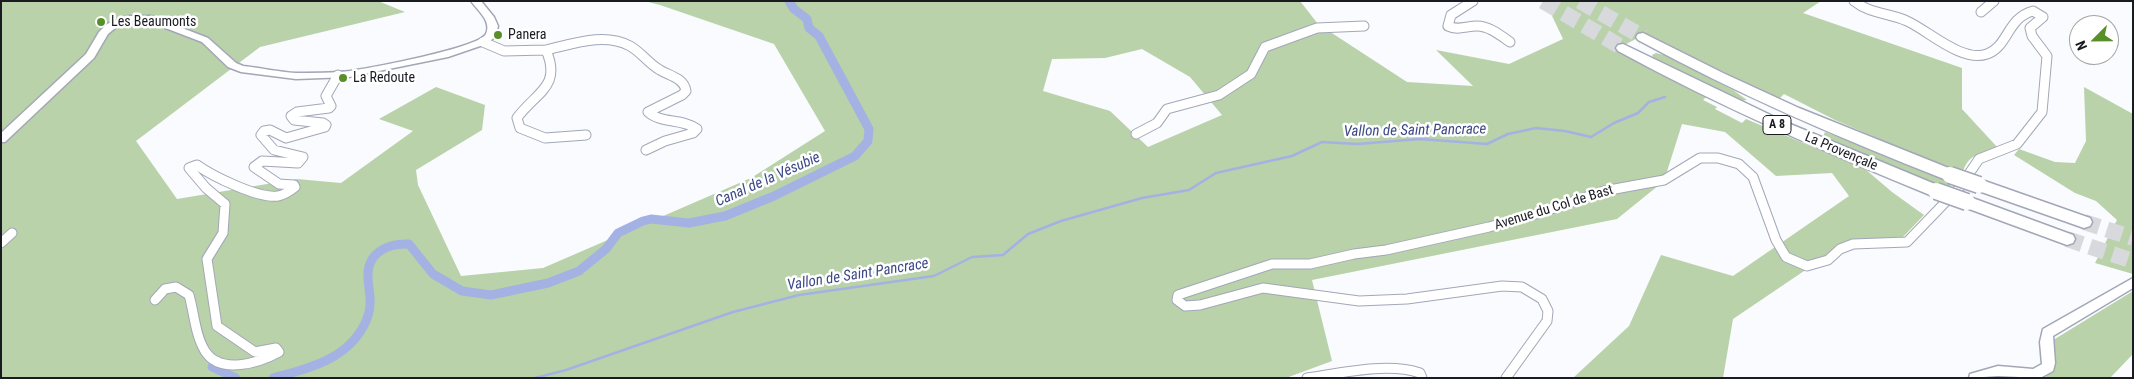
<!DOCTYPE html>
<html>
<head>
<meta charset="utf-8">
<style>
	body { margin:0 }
	#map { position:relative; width:2134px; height:379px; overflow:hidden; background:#f9fbfe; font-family:"Roboto Condensed",sans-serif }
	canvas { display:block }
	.frame { position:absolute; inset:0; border:2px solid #191b21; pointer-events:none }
	.north { position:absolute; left:2069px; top:15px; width:50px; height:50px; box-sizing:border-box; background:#fff; border:1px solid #a3a4a6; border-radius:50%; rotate:247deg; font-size:14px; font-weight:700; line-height:20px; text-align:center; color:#191b21 }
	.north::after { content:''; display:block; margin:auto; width:18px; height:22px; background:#598f29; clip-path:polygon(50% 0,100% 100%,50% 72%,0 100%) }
</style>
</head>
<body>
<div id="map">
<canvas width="2134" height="379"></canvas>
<div class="frame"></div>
<div class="north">N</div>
</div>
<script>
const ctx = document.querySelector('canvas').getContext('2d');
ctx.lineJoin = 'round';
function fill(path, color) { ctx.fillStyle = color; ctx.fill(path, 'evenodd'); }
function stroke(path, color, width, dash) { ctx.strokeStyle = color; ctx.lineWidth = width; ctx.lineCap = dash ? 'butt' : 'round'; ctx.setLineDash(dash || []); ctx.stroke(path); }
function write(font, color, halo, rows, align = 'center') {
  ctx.font = font + ' "Roboto Condensed",sans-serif'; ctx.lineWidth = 5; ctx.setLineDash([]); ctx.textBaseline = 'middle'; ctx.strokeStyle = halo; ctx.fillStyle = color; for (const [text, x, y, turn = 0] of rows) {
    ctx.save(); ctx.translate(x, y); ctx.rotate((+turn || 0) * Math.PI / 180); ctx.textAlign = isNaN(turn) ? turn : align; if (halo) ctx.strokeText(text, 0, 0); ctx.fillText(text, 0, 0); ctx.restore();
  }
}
const green = new Path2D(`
	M1 1H378L405 12 260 47 136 141 177 199 297 179 341 183 413 131 379 119 436 87 485 105 482 130 416 170 418 185 461 276 543 268 751 178 825 131 774 44 660 5 644 1H1300L1318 24 1407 82 1473 86 1436 50 1509 64 1563 39 1545 1H1821L1803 13 1962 68V109L1998 148C1979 154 1968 154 1962 174L1895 149 1896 146 1835 120 1784 94 1779 99 1645 34 1617 49 1706 97 1703 100 1717 107 1715 109 1742 123 1746 119 1865 169 1892 192 1924 215 1902 238 1844 244 1733 319 1723 378H1573L1629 326 1661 255 1733 276 1849 196 1832 173 1776 176 1725 132 1682 124 1664 181 1617 219 1312 280 1332 361 1286 378H1ZM1142 49 1190 77 1222 115 1148 147 1110 111 1043 91 1052 59 1105 58Z
	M1656 53 1664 55 1733 90 1747 100 1740 101 1654 60 1652 55Z
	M2084 87 2133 114V274L2095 263 2117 220 2096 201 2075 193 2014 155 2019 149 2055 162 2075 163 2086 141Z
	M1825 132 1954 181 1947 190 1822 139Z
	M2133 291V354L2110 378H2045L2056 364 2050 342Z`);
const stream = new Path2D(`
	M535 378 566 370 733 312 799 295 934 276 972 257 1003 255 1028 234 1061 221 1142 198 1189 190 1216 173 1292 156 1322 142 1358 144 1420 139 1487 144 1508 134 1536 128 1565 131 1591 137 1614 123 1638 113 1649 102 1665 97`);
const canal = new Path2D(`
	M212 367 236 378
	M273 378C306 369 343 361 362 329 366 322 370 313 370 304 371 295 368 286 368 277 367 253 387 243 409 244L433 274 462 291 491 295 548 283 579 271 606 249 618 233 643 221 651 219 689 223 725 216 774 196 855 156 868 141 869 129 819 36 809 28 807 19 794 9 789 1`);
const motorwayTunnel = new Path2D(`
	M1543 1 1623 48
	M1580 1 1643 37
	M2084 222 2133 238
	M2067 239 2133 261`);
const minor = new Path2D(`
	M1473 1 1451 15 1448 26C1458 31 1466 26 1477 26 1489 26 1500 35 1510 42
	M1981 12 1994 1
	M483 42 504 51 546 50C562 87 536 92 517 118L520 128 545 138 586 135
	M546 50C573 44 604 32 630 46 641 52 649 64 660 70 670 76 684 78 686 91L682 95 648 112C661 124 682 118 697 129L693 133 665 141 646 150
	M1136 134 1157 123 1167 109 1219 95 1251 74 1265 47 1317 28 1364 26
	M1 243 12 233
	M155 300 165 289 176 287 189 295C194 312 195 335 205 351 220 375 259 363 279 352L276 348 255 352 217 326 207 259 223 233 225 204 206 188 189 168 197 165C212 176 259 199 278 196 284 195 290 191 295 187L294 185 279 184 254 167 262 161 298 163 303 157 274 150 261 135 264 131 270 130 286 138 325 127 326 125 323 123 294 120 291 116 297 112 329 108 331 106 326 96 338 75
	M1307 378C1341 373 1388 362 1420 373L1422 378
	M1506 378 1547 321 1548 311 1542 299 1522 287 1502 286 1407 299 1359 301 1263 288 1200 305 1185 306 1177 300 1178 295 1272 264H1310L1354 254 1386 250 1489 227 1536 214 1604 191 1664 180 1700 158H1718L1739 164 1753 177 1776 240 1786 257 1807 266 1828 260 1840 249 1853 244 1907 242 1960 187 1979 159 2017 144 2042 112 2047 56 2032 36 2030 28 2043 17 2033 11C2007 18 2008 47 1987 54 1962 63 1929 31 1907 21 1890 13 1870 14 1854 1`);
const tertiary = new Path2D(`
	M471 1H481L494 17 498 26 495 37 486 44 448 57 349 77 296 79 241 72 228 67 202 42 147 21H131L120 24 108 34 94 58 5 142H1V133L86 54 99 32 107 24 128 16H151L208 38 236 63 243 66C261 68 279 72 296 73 314 73 333 73 350 71 370 68 479 48 486 34 492 21 478 11 471 1Z
	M2133 278V288L2053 336 2055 363 2053 371 2040 378 1998 376 1969 378 1970 374 1998 366 2033 369 2042 364 2040 342 2043 329Z`);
const motorway = new Path2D(`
	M1643 33 1723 73 1799 108 1956 171 1958 175 1956 179 1950 181 1944 179C1839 138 1737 94 1638 40L1636 37 1638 34Z
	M1623 44 1783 121 1942 187 1944 191 1942 195 1936 197 1930 195C1824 152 1719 106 1618 51L1616 48 1618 45Z
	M1979 179 2090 218 2092 222 2090 226 2084 228 1973 189 1971 185 1973 181Z
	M1967 196 2073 235 2075 239 2073 243 2067 245 1961 206 1959 202 1961 198Z`);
const motorwayBridge = new Path2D(`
	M1950 175 1979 185
	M1936 191 1967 202`);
const markers = [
	[101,22,5,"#598f29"],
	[498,35,5,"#598f29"],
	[343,78,5,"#598f29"]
];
const shields = [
	[1777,125,28]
];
const shieldNames = [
	["A 8",1777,125]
];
const poiNames = [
	["Les Beaumonts",111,22],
	["Panera",508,35],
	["La Redoute",353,78]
];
const streetNames = [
	["La Provençale",1841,152,23],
	["Avenue du Col de Bast",1554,208,-17]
];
const waterNames = [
	["Vallon de Saint Pancrace",1415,131,-1],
	["Canal de la Vésubie",768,180,-24],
	["Vallon de Saint Pancrace",858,275,-9]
];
fill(green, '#b9d2a9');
stroke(stream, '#a4b2e3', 2.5);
stroke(canal, '#a4b2e3', 9);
stroke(motorwayTunnel, '#d7d9dd', 16, [16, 8]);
stroke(minor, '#a2a7b8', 11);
stroke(tertiary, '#a2a7b8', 3);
stroke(motorway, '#a2a7b8', 3);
stroke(minor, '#fff', 9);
fill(tertiary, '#fff');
fill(motorway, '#fff');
stroke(motorwayBridge, '#a2a7b8', 19, []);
stroke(motorwayBridge, '#fff', 16);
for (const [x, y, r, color] of markers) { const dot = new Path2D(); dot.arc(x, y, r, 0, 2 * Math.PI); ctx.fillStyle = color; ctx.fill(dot); stroke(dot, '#fff', 2); }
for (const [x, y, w] of shields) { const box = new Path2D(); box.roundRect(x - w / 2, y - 9.5, w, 19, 4); ctx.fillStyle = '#fff'; ctx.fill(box); stroke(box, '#191b21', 1); }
write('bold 12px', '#191b21', null, shieldNames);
write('14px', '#191b21', '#fff', poiNames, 'left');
write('14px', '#191b21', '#fff', streetNames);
write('italic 15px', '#3c4986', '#fff', waterNames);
</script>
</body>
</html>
